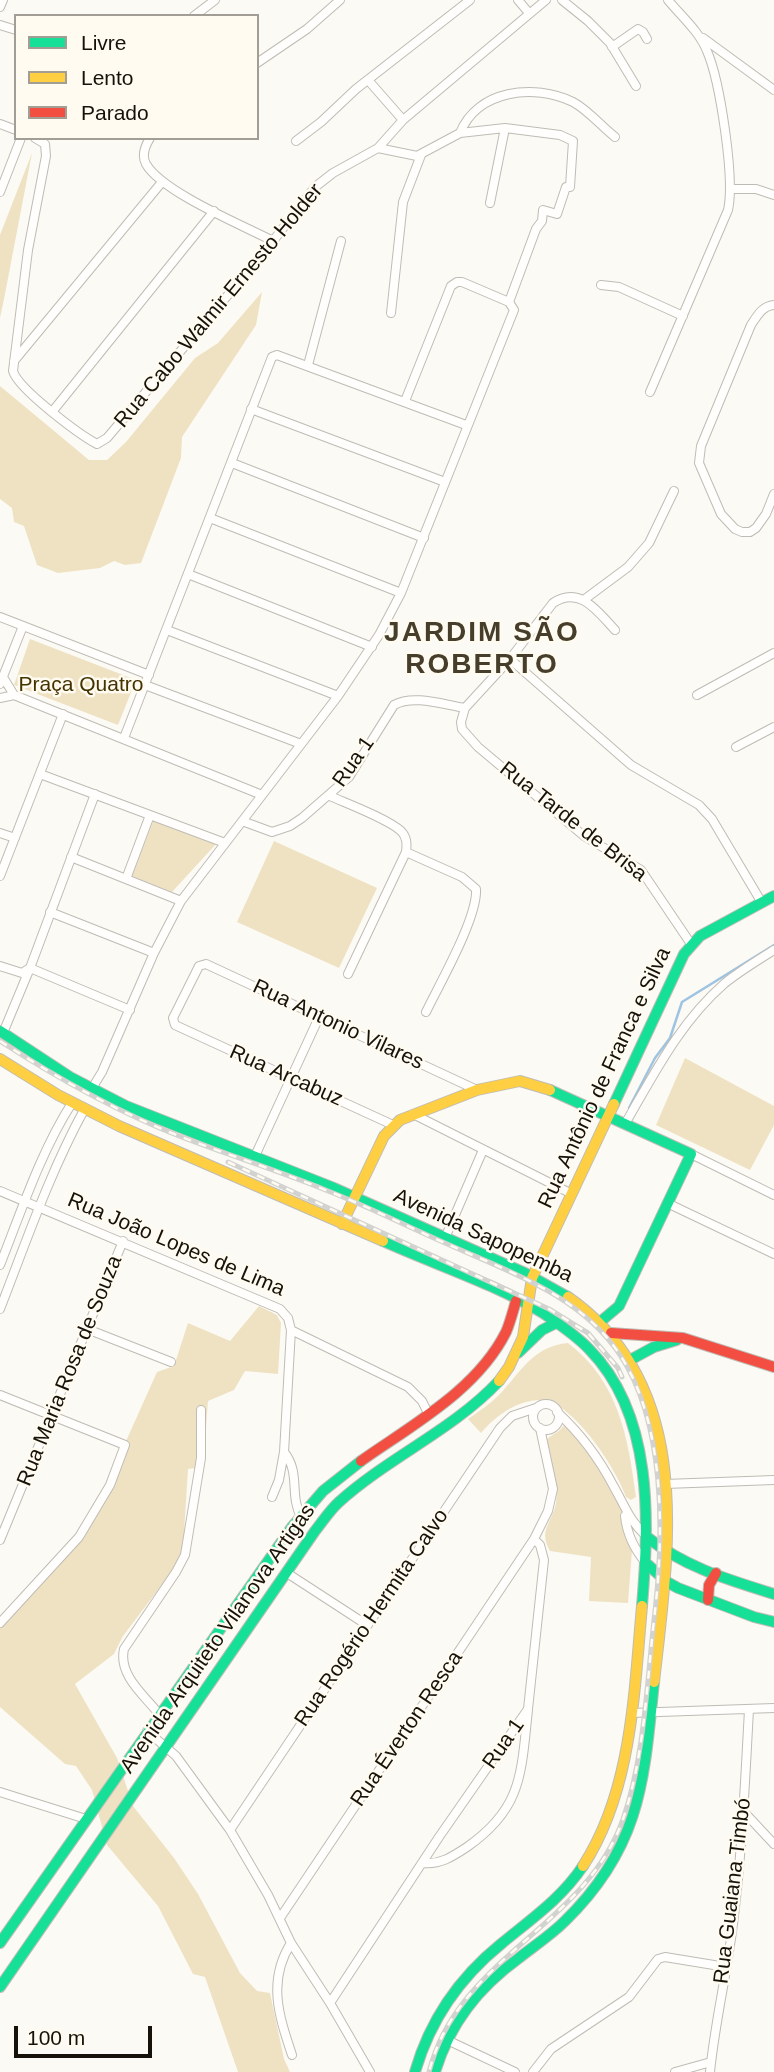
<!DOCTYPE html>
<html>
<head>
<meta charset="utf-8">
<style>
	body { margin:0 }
	#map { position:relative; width:774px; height:2072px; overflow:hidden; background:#fcfaf4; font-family:Helvetica,sans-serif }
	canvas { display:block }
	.legend { position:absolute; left:14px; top:14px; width:245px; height:126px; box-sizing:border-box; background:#fffbf1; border:2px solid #a29e95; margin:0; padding:9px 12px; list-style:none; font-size:21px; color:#16120a }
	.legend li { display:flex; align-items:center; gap:14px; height:35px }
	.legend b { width:35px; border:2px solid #a29e95 }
	.scale { position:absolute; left:14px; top:2026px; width:138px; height:32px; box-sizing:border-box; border:4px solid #16120a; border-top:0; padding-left:9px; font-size:21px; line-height:24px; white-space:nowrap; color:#16120a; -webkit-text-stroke:5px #fffbf1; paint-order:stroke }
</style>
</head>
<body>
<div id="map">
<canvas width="774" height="2072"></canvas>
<ul class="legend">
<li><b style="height:9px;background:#16e098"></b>Livre</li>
<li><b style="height:9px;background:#ffcf43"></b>Lento</li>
<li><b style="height:9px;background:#f24e42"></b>Parado</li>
</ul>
<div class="scale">100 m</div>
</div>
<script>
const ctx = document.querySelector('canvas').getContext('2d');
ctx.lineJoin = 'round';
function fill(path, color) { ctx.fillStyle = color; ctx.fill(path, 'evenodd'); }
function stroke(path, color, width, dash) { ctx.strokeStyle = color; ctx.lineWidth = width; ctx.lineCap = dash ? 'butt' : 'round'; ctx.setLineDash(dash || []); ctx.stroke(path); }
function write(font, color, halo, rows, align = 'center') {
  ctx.font = font + ' Helvetica,sans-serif'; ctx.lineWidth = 5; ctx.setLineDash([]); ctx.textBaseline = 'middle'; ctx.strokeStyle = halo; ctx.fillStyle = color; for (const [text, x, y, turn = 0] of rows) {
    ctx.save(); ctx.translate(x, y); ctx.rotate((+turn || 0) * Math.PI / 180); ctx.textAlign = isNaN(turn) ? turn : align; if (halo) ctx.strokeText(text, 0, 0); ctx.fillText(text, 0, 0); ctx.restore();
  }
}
const green = new Path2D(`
	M32 153 4 299 0 318V235Z
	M262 292 256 325 182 437 181 458 141 563 125 565 114 561 100 568 58 573 37 565 24 526 14 522 12 508 0 499V386L89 460H107L126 442 195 358 218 343Z
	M30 639 136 680 118 725 14 685Z
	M154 819 217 843 172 892 132 876Z
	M274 841 377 888 339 968 237 922Z
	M685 1058 774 1106V1125L750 1170 656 1125Z
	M259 1306 277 1315 281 1323 278 1374 245 1371 234 1390 208 1401 203 1467 188 1469 183 1550 176 1566 123 1636 114 1654 75 1684 117 1758 133 1806 174 1858 198 1894 240 1973 257 1991 270 1993 284 2059 290 2072H238L205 1977 193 1974 158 1906 107 1845 92 1790 76 1766 65 1764 0 1707V1623L73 1540 109 1479 157 1372 174 1366 188 1323 230 1341Z
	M568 1343C619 1382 628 1437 636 1497L631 1500 626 1497C617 1470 574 1403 542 1400 519 1399 495 1416 481 1433L468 1419C479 1411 490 1404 499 1395 521 1372 533 1346 568 1343Z
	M563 1426 567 1427 593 1458 618 1504 634 1524 628 1603 589 1601 591 1557 550 1551C538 1530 552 1523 556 1503 559 1484 550 1460 546 1441 549 1435 558 1434 563 1426Z`);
const stream = new Path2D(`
	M629 1108 655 1058 670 1038 682 1002 774 945`);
const street = new Path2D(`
	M518 0 529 13
	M562 0 588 21 610 43 636 86
	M0 7 3 0
	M194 16 215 0
	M0 25 16 30
	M703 38 774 90
	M612 47 638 29 643 32 647 39
	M257 63 307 29 340 0
	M368 80 403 120
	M0 124 16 130
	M460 133C477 90 534 83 573 102 588 110 601 126 615 137
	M35 138 45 144 46 156 28 250 13 371C18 389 80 435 97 444L107 438 266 250 315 187 333 173 378 148 403 120 546 0
	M150 138C145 146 141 155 146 164 162 192 242 225 273 241
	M296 141 321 122 356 89 470 0
	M378 148 417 156 460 133 505 128 560 135 573 141 570 187H566L557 214 543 210 542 221 536 229 509 302
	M731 189H756L774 195
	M0 192 21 138
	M490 203 505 128
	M601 285 619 287 683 316
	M774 305C762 306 757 316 751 325L701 446 699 463 721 514 735 529 742 532H750L756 528 766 514 774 494
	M391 313 403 202 421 155
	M14 361 162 182
	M308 365 341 241
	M650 392 728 210C735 179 720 81 707 51 699 31 681 16 668 0
	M405 401 451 286 457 282H462L509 302
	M251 409 445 482
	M52 412 214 211
	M232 463 424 538
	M210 518 401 593
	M188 574 372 647
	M585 599 628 567 649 543 674 491
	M0 617 149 675
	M167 630 338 696
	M615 630C598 612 580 585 553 603L510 659 465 708 461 722 462 729 478 747 584 836 641 870 691 944
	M510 659 631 765 699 805 712 819 762 903
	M3 677 14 695
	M0 684 23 626
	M145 685 301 744
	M697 695 774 653
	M0 698 14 695 262 795
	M124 738 272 357 277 355 466 425
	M736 747 774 727
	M40 774 225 843
	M330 796C348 804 388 819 401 831 407 837 407 844 406 852L348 974
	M242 821 272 832 290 826 302 818 349 777 394 705C414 694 444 705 465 708
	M0 833 15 838
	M406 852 462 877 476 889C478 917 440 983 426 1012
	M71 857 181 901
	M0 876 63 714
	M126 879 150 815
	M50 912 154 953
	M0 966 22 973 30 968 130 1010
	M3 1033 30 968 95 794
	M91 1090 102 1072 154 953 181 901 338 696 379 635 401 593 514 310 509 302
	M413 1114 572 1194
	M625 1124C654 1074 680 1022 725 983 740 971 758 960 774 950
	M393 1125 175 1025 173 1018 199 966 206 964 477 1090
	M691 1154 774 1195
	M255 1156 320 1015
	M0 1191 280 1309 288 1318 291 1330 284 1452 279 1480 272 1497
	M667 1203 774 1254
	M445 1238 483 1150
	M0 1265C21 1212 41 1151 72 1103
	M0 1309C26 1242 50 1172 84 1110
	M87 1329 171 1362
	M291 1330 408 1387 422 1401 428 1413
	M0 1395 125 1445 110 1485 79 1537 0 1623
	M533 1417a13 13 0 1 1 26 0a13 13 0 1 1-26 0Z
	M557 1412C580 1433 600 1460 614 1487 626 1508 629 1520 647 1537
	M284 1452C301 1473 289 1494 301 1517
	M665 1484 774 1480
	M625 1516C627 1535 634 1549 646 1563
	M0 1540 123 1241
	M287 1573 367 1625
	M631 1713 774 1708
	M159 1714C144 1695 118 1675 124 1649L176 1572 185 1555 201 1458V1410
	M147 1731 176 1756 230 1830 268 1895 291 1943 330 2003 370 2072
	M0 1792 86 1819
	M744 1812 774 1844
	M230 1830 500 1428 512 1416 536 1408
	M422 1863C440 1865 452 1857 467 1847 523 1808 521 1773 528 1710
	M280 1918 534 1539
	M291 1943C267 1981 279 2016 292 2055
	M330 2003 439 1837 528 1709 544 1560 540 1545 534 1539 548 1511 553 1489 540 1428
	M445 2039 515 2072
	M533 2072 551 2049 629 1997 658 1959 665 1957 726 1967
	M675 2072 711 2062
	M710 2072C715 2022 727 1973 733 1924 742 1853 745 1781 749 1710`);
const fast = new Path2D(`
	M0 1031 70 1077 126 1106 334 1188 525 1273 568 1297
	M550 1090 691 1154 619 1306 600 1322
	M614 1104 684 954 700 936 774 896
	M383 1241C436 1265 493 1283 543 1313 559 1324 576 1335 589 1349 654 1415 649 1521 642 1606
	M518 1353 542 1330 558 1322
	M630 1360 654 1347 677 1340
	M647 1537C684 1567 729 1580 774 1594
	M646 1563 667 1582 678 1588 754 1617 774 1622
	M0 1943 292 1527 323 1491 361 1461
	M0 1987 315 1531C323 1521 330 1510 339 1502 389 1457 453 1430 499 1381
	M415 2072C430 2020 459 1978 501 1944 531 1919 561 1899 583 1866
	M435 2072C450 2023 478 1988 519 1958 534 1946 551 1935 565 1921 641 1847 644 1781 654 1682`);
const slow = new Path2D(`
	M0 1059 58 1095 119 1126 383 1241
	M342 1224 384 1136 400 1120 477 1090 520 1081 550 1090
	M568 1297C696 1386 669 1548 654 1682
	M499 1381 509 1367 523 1337 532 1278 614 1104
	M583 1866C632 1791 634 1693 642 1606`);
const jam = new Path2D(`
	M611 1333 683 1338 774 1367
	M361 1461C412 1425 477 1390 506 1332 510 1323 513 1311 516 1301
	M708 1600 709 1585 716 1573`);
const rail = new Path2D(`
	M0 1041C57 1078 116 1111 179 1136 228 1155 279 1171 328 1191 367 1206 406 1226 445 1243 507 1271 581 1295 620 1355 665 1423 664 1532 655 1611 647 1678 645 1756 623 1819 585 1928 458 1956 429 2072
	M228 1162 549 1309 588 1333 618 1368 622 1377`);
const streetNames = [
	["Rua Cabo Walmir Ernesto Holder",219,306,-50],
	["Rua 1",354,762,-55],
	["Rua Tarde de Brisa",573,822,38],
	["Rua Antonio Vilares",338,1025,25],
	["Rua Arcabuz",286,1076,24],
	["Rua Antônio de Franca e Silva",605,1078,-65],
	["Avenida Sapopemba",483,1236,25],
	["Rua João Lopes de Lima",176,1245,23],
	["Rua Maria Rosa de Souza",70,1371,-68],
	["Rua Rogério Hermita Calvo",372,1618,-56],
	["Avenida Arquiteto Vilanova Artigas",218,1639,-55],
	["Rua Éverton Resca",407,1729,-56],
	["Rua 1",504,1744,-55],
	["Rua Guaiana Timbó",733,1891,-83]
];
const parkNames = [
	["Praça Quatro",81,685]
];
const districtNames = [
	["JARDIM SÃO",482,633],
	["ROBERTO",482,665]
];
fill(green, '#efe2c3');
stroke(stream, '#9ec4e2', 2.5);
stroke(street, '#bfbcb5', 10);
stroke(fast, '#bfbcb5', 12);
stroke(slow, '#bfbcb5', 12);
stroke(jam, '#bfbcb5', 12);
stroke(street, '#fffefd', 8);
stroke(fast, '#16e098', 10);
stroke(slow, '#ffcf43', 10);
stroke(jam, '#f24e42', 10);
stroke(rail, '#d2d2d0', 5);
stroke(rail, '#fffbf1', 2.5, [8]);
write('21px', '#16120a', '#fffbf1', streetNames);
write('21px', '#430', '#fffbf1', parkNames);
ctx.letterSpacing = '2px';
write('bold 28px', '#463e2a', '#fffbf1', districtNames);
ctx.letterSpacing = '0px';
</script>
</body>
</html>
